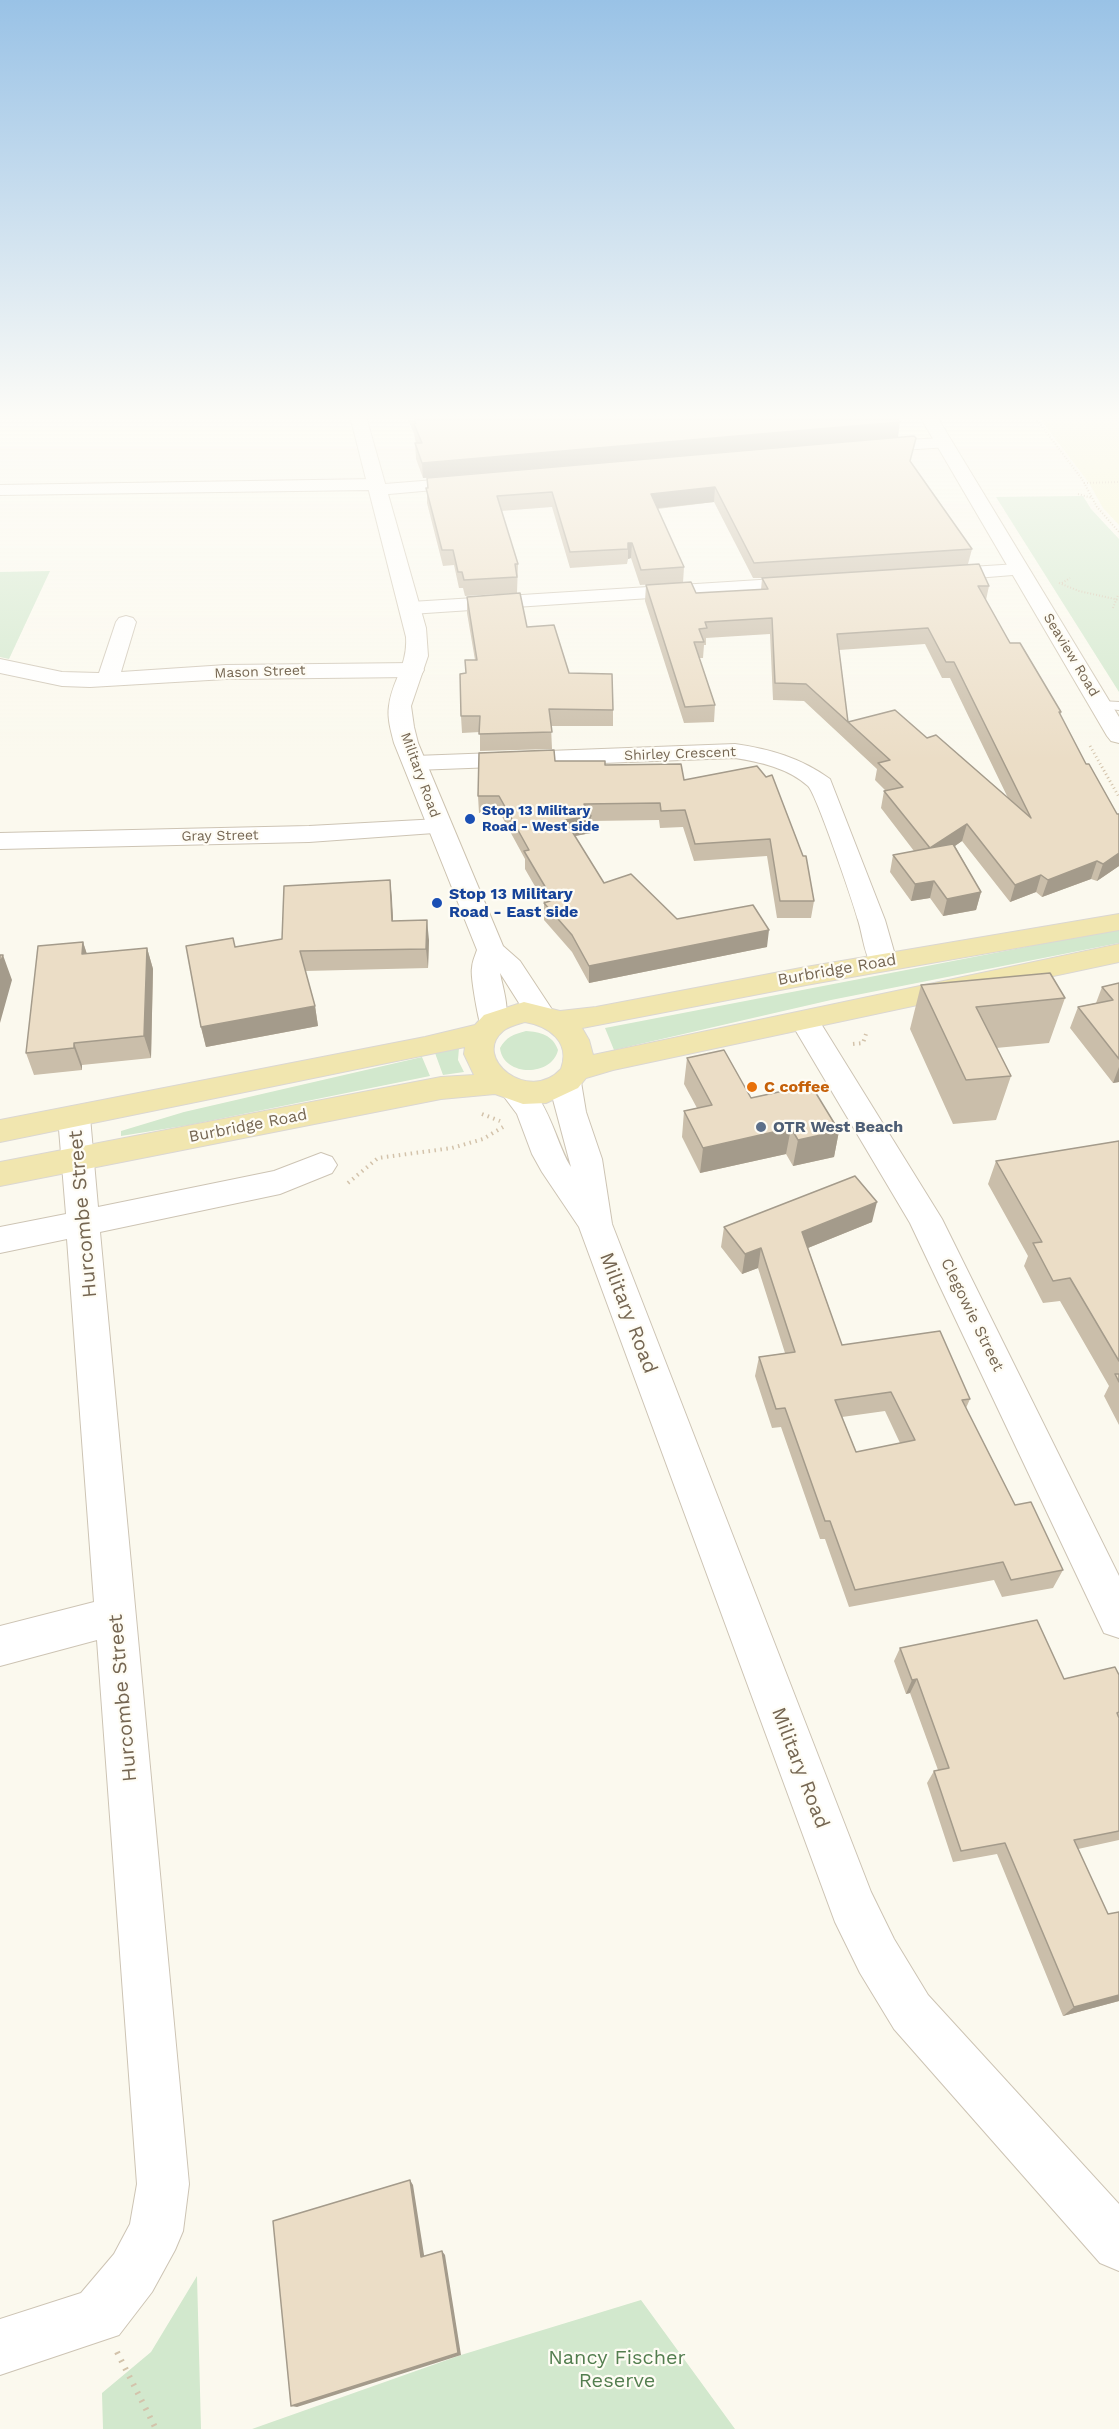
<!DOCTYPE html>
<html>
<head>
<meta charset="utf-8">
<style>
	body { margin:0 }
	canvas { display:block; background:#fbf9ee }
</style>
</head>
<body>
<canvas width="1119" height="2429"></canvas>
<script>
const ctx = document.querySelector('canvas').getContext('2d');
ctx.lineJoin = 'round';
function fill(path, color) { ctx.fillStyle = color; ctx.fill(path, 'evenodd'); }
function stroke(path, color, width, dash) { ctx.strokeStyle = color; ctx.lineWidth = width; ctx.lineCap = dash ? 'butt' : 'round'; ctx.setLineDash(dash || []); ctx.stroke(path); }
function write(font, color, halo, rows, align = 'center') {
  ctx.font = font + ' "Work Sans",sans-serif'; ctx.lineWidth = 4.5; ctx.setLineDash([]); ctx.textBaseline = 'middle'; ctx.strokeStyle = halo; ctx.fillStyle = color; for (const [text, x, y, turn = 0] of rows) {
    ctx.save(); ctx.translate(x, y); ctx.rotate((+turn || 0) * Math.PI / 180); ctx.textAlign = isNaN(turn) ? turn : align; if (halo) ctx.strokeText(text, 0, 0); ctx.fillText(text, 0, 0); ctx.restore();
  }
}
const green = new Path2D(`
	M1077 496H1083L1091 509 1119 539V692L996 497Z
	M50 571 9 659 0 657V572Z
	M1119 929V943L831 1000 614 1050 605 1028Z
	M526 1031C540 1032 553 1035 558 1050 552 1077 503 1077 500 1048 506 1037 514 1034 526 1031Z
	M459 1048 458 1060 464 1072 443 1075 435 1053Z
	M422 1057 430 1076 189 1125 121 1136V1131L184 1112Z
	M197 2276 201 2429H103L102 2393 151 2352Z
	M641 2300 735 2429H252L461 2355Z`);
const sand = new Path2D(`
	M1041 420H1119V525L1103 508 1089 483Z`);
const pathFar3 = new Path2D(`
	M1037 420 1082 479 1097 507 1119 532
	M1084 483 1119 482
	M1078 494 1092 498
	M1059 583 1079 591 1119 600
	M1062 583 1070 578
	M1113 608 1118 595`);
const pathFar2 = new Path2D(`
	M1090 746 1119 797`);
const pathFar1 = new Path2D(`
	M853 1044 863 1043 866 1034
	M482 1114 500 1121
	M348 1183 378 1158 452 1148 483 1139 503 1127`);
const path = new Path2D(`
	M117 2352 156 2429`);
const lane = new Path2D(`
	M1101 701 1119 702V710L1097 708 1095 705 1097 702Z`);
const street = new Path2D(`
	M943 438 949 439 952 443 949 447 870 452 864 451 861 447 864 443 870 442Z
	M472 477 478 478 481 482 478 486 378 495 372 494 369 490 0 495V485L376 479 382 480 385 484Z
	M1018 564 1025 566 1028 570 1025 574 939 581 932 579 929 575 932 571 939 569Z
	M807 577 814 579 817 583 814 587 411 614 404 612 401 608 404 604 411 602Z
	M126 616 133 618 136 622 121 672 226 665 413 663 421 665 424 670 421 675 413 677 226 679 90 687 62 686 0 673V659L62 672 99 673 116 622 119 618Z
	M735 744C770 749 801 758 830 779L885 920 897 962 893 968 883 971 873 968C864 954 863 936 858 920 853 902 816 793 808 786 788 768 760 762 735 758L415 770 407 768 403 763 407 758 415 756Z
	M439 819 448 822 452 827 448 832 309 842 0 849V833L309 826Z
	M805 1011 815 1014 942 1219 1119 1576V1638L1104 1633 910 1223 790 1021 795 1014Z
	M566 1072 577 1075 581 1082 586 1112 602 1159 612 1224 871 1892 894 1939 928 1995 1119 2204V2271L1100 2263 894 2029 860 1973 835 1922 579 1227 542 1172 532 1154 517 1114 499 1090 503 1082C544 1071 554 1142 571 1167L551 1092V1082L555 1075Z
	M74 1106 85 1109 90 1117 98 1207 274 1171 321 1153 332 1157 337 1165 332 1173 280 1194 100 1232 189 2184 183 2231 175 2250 152 2292 119 2335 0 2375V2319L81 2293 114 2254 130 2224 137 2184 97 1640 0 1666V1626L94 1602 67 1239 0 1253V1227L66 1214 58 1117 63 1109Z`);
const secondary = new Path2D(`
	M351 420H367L426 628 428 656 411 706 414 727 418 743 503 946 520 961 551 1008 555 1015 551 1022 541 1025 531 1022 500 973C503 990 512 1013 502 1029L492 1032 482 1029C479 1024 470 975 472 968 472 962 475 956 477 950L394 743C391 731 387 718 389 706 392 680 408 666 406 637Z
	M922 420H939L1119 717V743L1111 741 1107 736Z`);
const primary = new Path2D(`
	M1119 914V930L806 985 582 1028 589 1040 593 1055 1119 944V962L613 1070 586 1078 578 1088 546 1103 523 1104 495 1094 441 1099 0 1186V1162L441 1077 474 1075 464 1054 465 1047 0 1142V1120L425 1037 475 1025 484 1015 524 1002 560 1011 596 1007 806 967ZM525 1022C549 1026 571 1042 561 1069 529 1104 471 1058 503 1031 509 1026 518 1024 525 1022Z`);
const wall = new Path2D(`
	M408 420H899L898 437 911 462 972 549 968 564 989 586 986 600 1010 643 1061 712 1060 715 1119 866 1097 881 1091 879 1042 897 1036 892 1010 902 962 841 955 846 981 892 976 910 943 916 930 898 911 901 890 872 893 855 914 851 881 808 884 791H886L875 780 877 769 804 701 773 700 770 634 706 638V645H704L703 658H699L715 705 714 722 684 723 645 601 646 585 677 583 640 585 631 558 628 559 627 564 570 568 552 507 501 511 518 564 517 593 465 596 463 588H459L454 565 443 566 427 503V478H423L416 459 415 443H416L415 439 414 433ZM714 502 753 578H762L761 590 696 593 683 583 684 567 658 509ZM925 644 942 678H950L1008 798 927 738 848 722 839 650Z
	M467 597 527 627 569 673 613 710V726H551L552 749 480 751V732L462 733 461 716 466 673 475 660 467 613Z
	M555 761 605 765 684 780 757 766 814 901 811 918H777L767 856 694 861 683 827 660 828 659 820 591 821V833L574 836 604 883 677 919 767 947 589 983 572 952 544 920V902L525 869V859L500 813H479L478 796Z
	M390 880 393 921 429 940 428 968 305 971 315 1006 318 1026 206 1047 201 1027 235 947 282 939Z
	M83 942 87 954 147 948 153 969 151 1058 82 1065V1070L34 1075 26 1053Z
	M1119 983V1082L1113 1083 1070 1028 1078 1007 1096 1003 1102 987Z
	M921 985 1065 998 1049 1043 996 1048 1011 1076 996 1120 953 1124 910 1029Z
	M687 1058 751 1098 839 1131 834 1157 793 1166 786 1154 700 1173 682 1137 684 1111 697 1108 684 1084Z
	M1119 1141V1425L1104 1396 1109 1386 1060 1301 1043 1303 1024 1266 1028 1256 988 1184 996 1161Z
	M872 1222 808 1248 842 1345 970 1399 966 1408 1015 1505 1063 1570 1053 1588 1002 1597 994 1580 849 1607 825 1539H820L781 1427 772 1428 755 1376 759 1357 785 1353 758 1268 742 1274 721 1247 724 1227ZM885 1411 900 1443 856 1452 842 1417Z
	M900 1648 1064 1679 1119 1675V1840L1078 1849 1119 2001 1063 2016 997 1854 953 1862 927 1783 934 1771 938 1770 910 1693 906 1694 894 1661Z`);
const shadedWall = new Path2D(`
	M900 422 898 437 423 478 422 463Z
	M715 487 714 502 650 509 651 494Z
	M628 543H632L631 558 628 559Z
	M591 816V833L565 838V820Z
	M967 824 962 841 926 866 930 848Z
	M1119 853V866L1097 881 1103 864Z
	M1097 861 1091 879 1042 897 1048 880Z
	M1041 875 1036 892 1010 902 1015 885Z
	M390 880 392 899 394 940 392 921Z
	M934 881 930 898 911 901 915 884Z
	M981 892 976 910 943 916 947 899Z
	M427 920 429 940 428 968 426 949Z
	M769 930 767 947 589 983V966Z
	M83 942 90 964 82 954Z
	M147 948 153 969 151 1058 144 1036Z
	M3 955 12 980 0 1023V964Z
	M315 1006 318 1026 206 1047 201 1027Z
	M74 1043 82 1065V1070L74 1048Z
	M1119 1067V1082L1113 1083Z
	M791 1128 786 1154 700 1173 703 1148Z
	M839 1131 834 1157 793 1166 798 1140Z
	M877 1202 872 1222 798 1252 802 1232Z
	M761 1248 758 1268 742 1274 745 1254Z
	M917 1679 910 1693 906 1694 912 1680Z
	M1119 1995V2001L1063 2016 1074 2007Z
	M410 2180 413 2185 425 2261 421 2257Z
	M442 2251 445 2255 461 2355 297 2407 291 2406Z`);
const building = new Path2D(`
	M414 420H899L900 422 422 463 415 443H422L414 424 416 423Z
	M914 436 916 438 910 461 972 549 754 563 715 487 651 494 684 567 641 570 632 543H628V549L570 552 552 492 497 496 518 564H515L517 577 464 580 462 572H458L453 550H442L426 488H428L427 478Z
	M979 564 989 586H978L1010 643H1020L1061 712H1059L1086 764H1089L1117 814H1119V853L1103 864 1097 861 1048 880 1041 875 1015 885 967 824 930 848 953 844 981 892 947 899 934 881 915 884 893 855 930 848 884 791 903 787 878 763 890 760 806 684 775 683 772 618 705 622 707 628 699 629 704 642H694L715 705 685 707 646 585 691 582 696 593 768 589 762 578ZM928 628 946 662H954L1031 818 936 735 927 738 895 710 848 722 837 634Z
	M520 593 527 627 554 625 569 673 612 674 613 710 549 709 552 732 479 734 480 716H461L460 674 466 673 465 660H477L467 597Z
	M554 750 555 761H605V765L681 764 684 780 757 766 766 777 772 775 803 856H806L814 901H780L770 839 695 844 685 810 661 811 660 803 584 804 591 816 565 820 604 883 631 874 677 919 753 905 769 930 589 966 572 935 544 903 553 900 524 851 529 850 499 796H478L479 753Z
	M390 880 392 921 427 920 426 949 300 951 315 1006 201 1027 186 946 233 938 235 947 282 939 284 886Z
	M83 942 82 954 147 948 144 1036 74 1043V1048L26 1053 38 946Z
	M0 955H3L0 964Z
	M1050 973 1065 998 976 1007 1011 1076 966 1080 921 985Z
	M1119 983V1059L1078 1007 1113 1000 1102 987Z
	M724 1050 751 1098 811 1085 839 1131 798 1140 791 1128 703 1148 684 1111 712 1105 687 1058Z
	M1119 1141V1361L1070 1278 1053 1281 1033 1243 1042 1242 996 1161Z
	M855 1176 877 1202 802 1232 842 1345 940 1331 970 1399 962 1400 1015 1505 1031 1502 1063 1570 1011 1580 1003 1562 855 1590 830 1521H825L785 1408 776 1409 759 1357 795 1352 761 1248 745 1254 724 1227ZM891 1392 915 1440 856 1452 835 1400Z
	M1115 1374H1119V1382Z
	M1037 1620 1064 1679 1115 1667 1119 1675V1712L1117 1713 1119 1718V1831L1074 1840 1108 1914 1119 1912V1995L1074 2007 1005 1843 961 1851 934 1771 949 1768 917 1679 912 1680 900 1648Z
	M410 2180 421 2257 442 2251 458 2353 291 2406 273 2221Z`);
const markers = [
	[470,819,6,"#1a4fb4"],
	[437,903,6,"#1a4fb4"],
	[752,1087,6,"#e8710a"],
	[761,1127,6,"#5c6f8a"]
];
const farStreetnames = [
	["Seaview Road",1071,655,59],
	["Mason Street",260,672,-2],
	["Shirley Crescent",680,754,-2],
	["Military Road",420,775,70],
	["Gray Street",220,836,-1]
];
const farTransitnames = [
	["Stop 13 Military",482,811],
	["Road - West side",482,827]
];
const transitNames = [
	["Stop 13 Military",449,894],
	["Road - East side",449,912]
];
const streetNames = [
	["Burbridge Road",837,970,-10],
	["Burbridge Road",248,1126,-11],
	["Clegowie Street",972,1315,64]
];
const foodNames = [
	["C coffee",764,1087]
];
const serviceNames = [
	["OTR West Beach",773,1127]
];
const nearStreetnames = [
	["Hurcombe Street",83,1214,-95],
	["Military Road",628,1313,69],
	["Hurcombe Street",123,1698,-95],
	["Military Road",800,1768,69]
];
const nearParknames = [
	["Nancy Fischer",617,2358],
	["Reserve",617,2381]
];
fill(green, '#d2e8cd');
fill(sand, '#f6f5cd');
stroke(lane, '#cdc4b4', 2);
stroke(street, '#cdc4b4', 2);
stroke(secondary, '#cdc3b0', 2);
stroke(primary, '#dbd7d2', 2);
stroke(pathFar3, '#d3c3ab', 2, [1, 2]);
stroke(pathFar2, '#d3c3ab', 3, [1, 3]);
stroke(pathFar1, '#d3c3ab', 4, [1.5, 4.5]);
stroke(path, '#d3c3ab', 6, [2, 7]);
fill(lane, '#fff');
fill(street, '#fff');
fill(secondary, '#fff');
fill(primary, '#f1e6af');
fill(wall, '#cabeaa');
fill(shadedWall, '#a49b8b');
fill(building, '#ebddc6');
stroke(building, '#a49b8b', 1.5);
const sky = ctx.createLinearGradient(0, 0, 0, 760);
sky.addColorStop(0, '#99c2e6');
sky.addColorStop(0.55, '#fdfcf7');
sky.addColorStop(1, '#fdfcf700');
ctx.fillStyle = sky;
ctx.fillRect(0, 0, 1119, 760);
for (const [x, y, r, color] of markers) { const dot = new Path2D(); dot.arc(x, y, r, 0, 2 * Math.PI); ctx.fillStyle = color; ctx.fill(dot); stroke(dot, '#fefcf4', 2); }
write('14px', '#756652', '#fefcf4', farStreetnames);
write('bold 14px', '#164399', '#fefcf4', farTransitnames, 'left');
write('bold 16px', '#164399', '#fefcf4', transitNames, 'left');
write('16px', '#756652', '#fefcf4', streetNames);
write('bold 16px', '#c56008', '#fefcf4', foodNames, 'left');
write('bold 16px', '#4e5e75', '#fefcf4', serviceNames, 'left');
write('20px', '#756652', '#fefcf4', nearStreetnames);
write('20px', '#537e4f', '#fefcf4', nearParknames);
</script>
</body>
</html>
